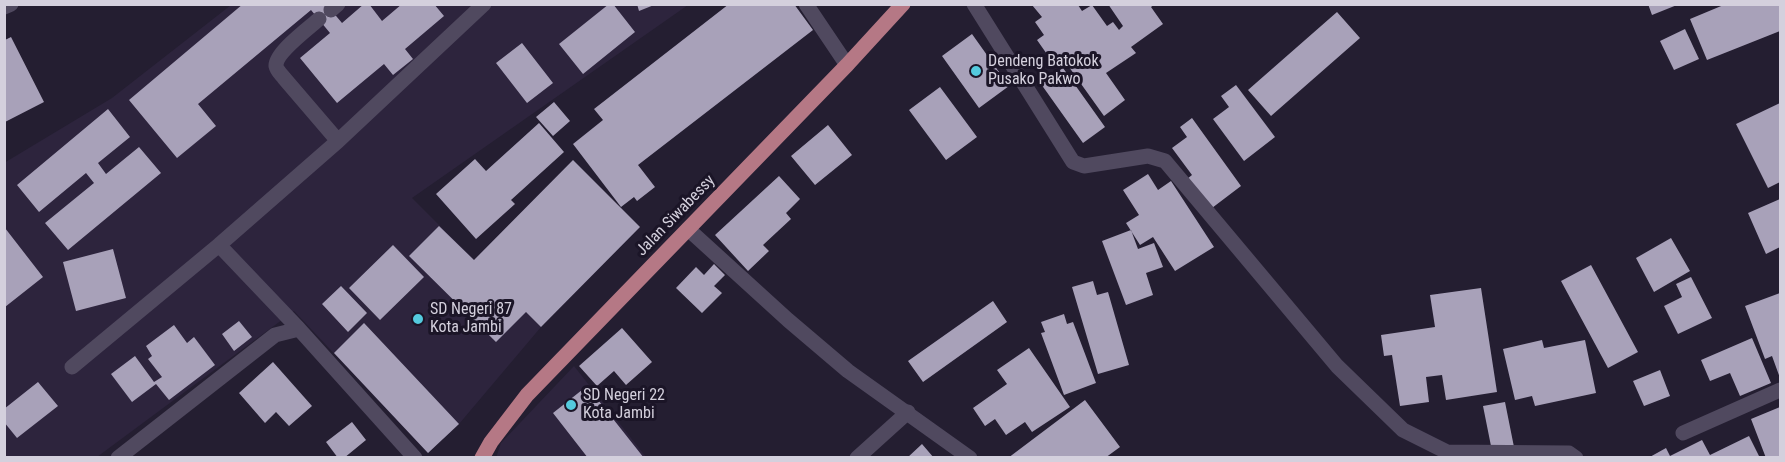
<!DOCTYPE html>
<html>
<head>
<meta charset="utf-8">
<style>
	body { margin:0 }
	#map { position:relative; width:1785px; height:462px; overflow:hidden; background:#241e31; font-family:"Roboto Condensed",sans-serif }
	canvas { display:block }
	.frame { position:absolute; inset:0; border:6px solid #d4d0dd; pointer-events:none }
</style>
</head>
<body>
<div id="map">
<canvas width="1785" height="462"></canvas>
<div class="frame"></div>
</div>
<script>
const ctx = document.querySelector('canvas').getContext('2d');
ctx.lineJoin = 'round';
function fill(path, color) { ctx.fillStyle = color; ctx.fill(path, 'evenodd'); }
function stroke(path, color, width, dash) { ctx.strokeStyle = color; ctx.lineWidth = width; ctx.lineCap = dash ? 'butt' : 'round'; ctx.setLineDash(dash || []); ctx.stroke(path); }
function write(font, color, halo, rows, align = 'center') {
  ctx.font = font + ' "Roboto Condensed",sans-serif'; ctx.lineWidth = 6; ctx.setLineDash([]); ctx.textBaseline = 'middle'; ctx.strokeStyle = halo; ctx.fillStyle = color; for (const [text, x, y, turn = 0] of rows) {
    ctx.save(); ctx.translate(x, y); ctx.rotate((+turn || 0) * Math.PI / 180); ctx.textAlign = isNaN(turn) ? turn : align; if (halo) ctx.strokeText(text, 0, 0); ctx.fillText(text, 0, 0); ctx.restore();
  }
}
const built = new Path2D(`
	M231 5H688L412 198 541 327 459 424 428 453 294 311 97 457H5L4 163 112 98Z
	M574 366 646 457 496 458 501 443Z`);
const building = new Path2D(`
	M243 4H326L342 23 364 4H369L382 21 402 4H434L444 16 405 49 413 59 393 75 384 64 337 103 300 58 330 33 311 10 198 104 216 126 177 158 129 100Z
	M609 4H613L635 32 583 74 559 44Z
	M637 4H654V5L639 11Z
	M729 4H794L813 30 638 165 655 187 637 201 634 197 621 207 573 144 603 120 594 109Z
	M1108 4H1155L1151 7 1163 24 1131 47 1136 53 1106 73 1125 100 1104 116 1064 60 1056 67 1037 40 1044 35 1035 22 1042 17 1032 5H1078L1082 11 1092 5 1107 26 1113 22 1119 30 1123 26Z
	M1648 4H1677V5L1652 15Z
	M1726 4H1780V31L1707 60 1690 19Z
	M1337 12 1360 38 1271 116 1248 90Z
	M1685 29 1699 59 1674 70 1660 41Z
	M972 34 1009 86 979 108 942 56Z
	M11 37 44 102 5 122V40Z
	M522 43 553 83 527 103 496 63Z
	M1063 68 1105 127 1083 143 1041 84Z
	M1236 85 1275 137 1244 161 1213 119 1229 107 1221 96Z
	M940 87 977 137 946 160 909 110Z
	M554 102 570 121 553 136 536 117Z
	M1780 103V182L1768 188 1736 124Z
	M108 109 130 137 98 163 106 174 139 147 161 173 68 250 45 223 94 183 86 173 39 212 17 185Z
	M1192 118 1241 186 1212 208 1187 179 1192 175 1172 148 1187 137 1180 127Z
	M539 123 564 152 511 200 515 204 476 239 436 194 475 159 486 171Z
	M828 125 852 155 815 185 791 156Z
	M573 160 640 227 541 327 526 312 496 342 409 256 439 226 474 260Z
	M1148 174 1158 190 1171 181 1214 247 1175 271 1153 237 1140 245 1126 223 1139 215 1123 190Z
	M779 176 800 199 786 213 791 219 763 245 769 251 748 271 715 235Z
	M1780 199V247L1766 254 1748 213Z
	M5 228 43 277 5 307Z
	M1131 230 1138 249 1154 243 1163 267 1146 273 1153 295 1126 305 1102 241Z
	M1671 238 1690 271 1654 292 1636 258Z
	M393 245 424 277 380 320 349 288Z
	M113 249 126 298 76 311 63 262Z
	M714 264 725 275 714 286 722 293 702 313 676 288 696 267 704 275Z
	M1591 265 1638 352 1608 368 1561 281Z
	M1691 277 1712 318 1678 334 1664 306 1682 297 1676 284Z
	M1093 281 1097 295 1108 292 1129 365 1098 374 1072 287Z
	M341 286 367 313 348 332 322 304Z
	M1481 288 1497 392 1446 400 1442 375 1426 377 1429 402 1400 406 1392 355 1384 356 1381 335 1435 327 1430 295Z
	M1780 293V378L1772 356 1765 359 1745 306Z
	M993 301 1007 322 923 382 908 361Z
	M1064 314 1067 324 1073 322 1096 383 1064 395 1041 333 1045 332 1041 322Z
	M239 321 252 337 234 351 222 334Z
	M364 323 459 424 428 453 334 353Z
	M174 325 187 343 194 337 215 365 169 400 156 384 132 402 111 374 135 356 154 382 162 377 148 359 152 356 146 346Z
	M622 328 652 362 626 385 614 371 597 386 579 366Z
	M1752 338 1771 383 1740 396 1730 373 1710 381 1701 360Z
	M1542 340 1544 348 1585 340 1596 393 1535 406 1532 396 1515 400 1503 349Z
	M1029 348 1070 407 1032 432 1025 422 1006 435 995 419 985 426 973 408 1007 384 997 370Z
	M273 362 312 406 289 426 276 412 265 423 239 393Z
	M1660 370 1670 396 1644 406 1633 381Z
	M38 382 58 406 17 438 4 422V409Z
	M587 386 644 458H588L553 413Z
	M1085 400 1120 447 1105 458H1008Z
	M1505 402 1514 447 1492 451 1483 406Z
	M1780 407V458H1766L1751 419Z
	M352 422 366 440 344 458H338L326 442Z
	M1749 436 1760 458H1648L1666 448 1670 456 1702 440 1710 455Z
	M922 444 934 458H907Z`);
const minor = new Path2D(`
	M806 4 847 65
	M974 4 1073 162 1084 166 1148 156 1165 161 1337 366 1403 430 1447 452 1569 453 1576 458
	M4 7 11 4
	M331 10 338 4
	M319 19C309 28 275 53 276 66 277 71 281 74 284 78L338 141 484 4
	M688 229 788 320 848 371 970 458
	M219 245 299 329 415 458
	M72 367 219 245 338 141
	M1683 433 1780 390
	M118 458 275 335 299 329
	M857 458 908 412`);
const major = new Path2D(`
	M482 458 491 442 527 395 847 65 903 4`);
const markers = [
	[976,71,6,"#54cade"],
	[418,319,6,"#54cade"],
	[571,405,6,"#54cade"]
];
const poiNames = [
	["Dendeng Batokok",988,62],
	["Pusako Pakwo",988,80],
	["SD Negeri 87",430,310],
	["Kota Jambi",430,328],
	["SD Negeri 22",583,396],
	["Kota Jambi",583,414]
];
const streetNames = [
	["Jalan Siwabessy",676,216,-46]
];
fill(built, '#2d243d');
fill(building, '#a8a1b9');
stroke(minor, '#50495f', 15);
stroke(major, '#b57885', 15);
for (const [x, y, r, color] of markers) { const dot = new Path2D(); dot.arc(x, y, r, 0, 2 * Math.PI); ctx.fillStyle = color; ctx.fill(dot); stroke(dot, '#1b1527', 2); }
write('16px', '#d4d0dd', '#1b1527', poiNames, 'left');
write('16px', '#d4d0dd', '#1b1527', streetNames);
</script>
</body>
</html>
